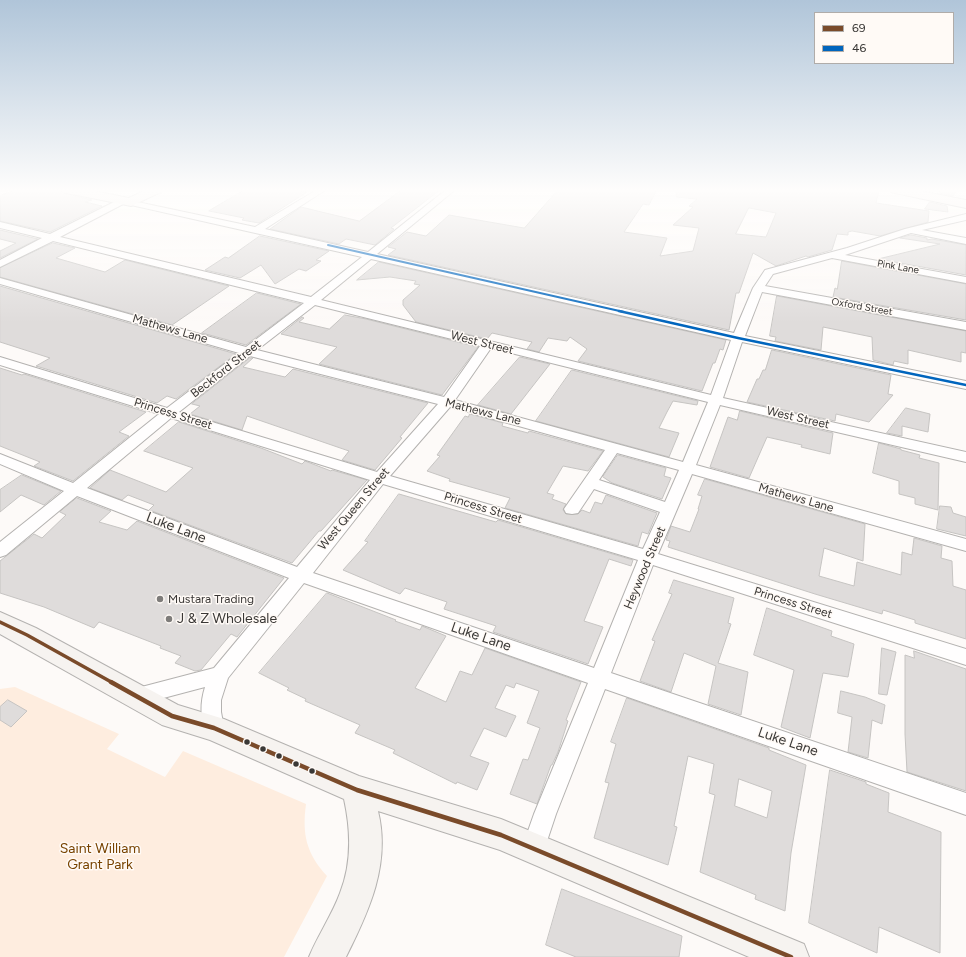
<!DOCTYPE html>
<html>
<head>
<meta charset="utf-8">
<style>
	body { margin:0 }
	#map { position:relative; width:966px; height:957px; overflow:hidden; background:#fdfaf8; font-family:Figtree,sans-serif }
	canvas { display:block }
	.legend { position:absolute; left:814px; top:12px; width:140px; height:52px; box-sizing:border-box; background:#fffaf6; border:1px solid #b0aca9; margin:0; padding:5px 7px; list-style:none; font-size:12px; color:#3a3836 }
	.legend li { display:flex; align-items:center; gap:8px; height:20px }
	.legend b { width:20px; border:1px solid #b0aca9 }
</style>
</head>
<body>
<div id="map">
<canvas width="966" height="957"></canvas>
<ul class="legend">
<li><b style="height:5px;background:#7a4b2a"></b>69</li>
<li><b style="height:5px;background:#0065bd"></b>46</li>
</ul>
</div>
<script>
const ctx = document.querySelector('canvas').getContext('2d');
ctx.lineJoin = 'round';
function fill(path, color) { ctx.fillStyle = color; ctx.fill(path, 'evenodd'); }
function stroke(path, color, width, dash) { ctx.strokeStyle = color; ctx.lineWidth = width; ctx.lineCap = dash ? 'butt' : 'round'; ctx.setLineDash(dash || []); ctx.stroke(path); }
function write(font, color, halo, rows, align = 'center') {
  ctx.font = font + ' Figtree,sans-serif'; ctx.lineWidth = 3; ctx.setLineDash([]); ctx.textBaseline = 'middle'; ctx.strokeStyle = halo; ctx.fillStyle = color; for (const [text, x, y, turn = 0] of rows) {
    ctx.save(); ctx.translate(x, y); ctx.rotate((+turn || 0) * Math.PI / 180); ctx.textAlign = isNaN(turn) ? turn : align; if (halo) ctx.strokeText(text, 0, 0); ctx.fillText(text, 0, 0); ctx.restore();
  }
}
const green = new Path2D(`
	M15 687 119 734 107 749 165 777 183 751 306 804C302 834 306 853 327 876L284 957H0V689Z`);
const building = new Path2D(`
	M18 189H60L63 193 92 200 85 202 102 206 50 232 0 221V196Z
	M246 189H287L307 192 259 223 242 220 244 218 209 211Z
	M403 189H441L391 228 394 229 375 245 346 239 339 244 270 229 301 207 359 221Z
	M559 189H657L649 205 643 204 624 232 667 238 660 256 693 251 699 228 673 225 693 207 689 206 697 199 676 197V189H870L879 190 876 203 929 211 928 222 880 236 852 231 848 232V235L837 234 832 250 808 257 806 256 776 266 753 253 739 293H736L729 330 388 255 396 249 388 247 407 232 426 236 449 215 524 228ZM749 208 776 213 766 237 736 234Z
	M942 189H944L957 191 953 196 938 193Z
	M930 202 947 206 948 212 925 209Z
	M0 230 38 239 0 258V251L16 243 0 239Z
	M911 235 927 238V240L932 239 966 245V275L878 259 940 244 900 238Z
	M260 236 329 251 316 260 321 261 306 271 299 269 275 284 261 265 240 278 205 270 225 257 228 258Z
	M53 243 75 248 56 258 105 272 125 260 229 286 172 325 0 277V268Z
	M842 261 966 284V320L833 297 835 288 837 289Z
	M379 262 726 340 723 350 720 349 715 363H713L702 391 578 361 587 349 570 337 567 341 548 338 539 352 527 349 532 342 492 333 487 339 416 322 403 305V300L420 285 414 284 416 281 390 277 357 280Z
	M0 286 160 332 236 354 176 399 167 396 157 403 36 366 50 358 0 342Z
	M257 293 301 304 246 345 202 333Z
	M777 296 966 331V353L961 352V362L908 350V364L894 361 893 365 873 360 872 337 823 327 821 350 775 341 776 337 770 336Z
	M345 315 366 319 478 347 442 395 319 364 337 347 281 334 302 317 304 318 299 322 329 329Z
	M772 350 891 375 888 394 893 395 869 422 836 414 835 421 747 402 757 379H759L763 370H765Z
	M520 357 550 364 511 414 478 405Z
	M250 358H253L243 367 285 377 293 369 428 403 400 437 402 438 375 470 342 460 349 451 247 416 242 430 190 414 200 406 192 404Z
	M0 368 22 375 24 374 146 412 119 432 129 436 73 481 34 466 40 462 0 446Z
	M572 370 698 401 697 405 673 401 667 412 659 428 679 433 669 457 536 421Z
	M906 408 930 414 928 432 902 426V436L887 433Z
	M740 411 833 433 830 454 801 447 802 445 767 437 749 478 710 467 728 417 737 420Z
	M470 414 503 423 502 426 528 433 529 431 603 451 588 471 563 466 547 493 554 495 552 499 566 504 563 510 566 514H578L582 510 590 513 595 502 602 504 606 495 657 513 648 534 642 532 638 546 505 508 510 498 449 481 450 479 427 471 440 456 437 455 465 416 468 417Z
	M179 422 261 448 302 464 305 461 331 471 332 470 367 480 321 531H319L292 563 149 510 154 505 128 495 122 500 90 488 110 470 166 492 193 468 144 451Z
	M879 443 901 449V450L920 455 919 458 939 463 938 510 915 504V498L899 494V481L873 473Z
	M618 455 666 468 664 476 671 478 662 499 612 483 603 477Z
	M22 475 61 491 44 505 21 495 0 512V490Z
	M705 479 865 524 863 561 824 548 819 576 854 586 857 562 901 575 902 552 912 555 914 538 942 546 941 558 952 561 953 586 966 590V639L915 623V620L883 610 882 614 815 594 668 547 670 541 666 540 671 526 690 532 699 509H698L702 496 698 495Z
	M399 494 496 522 498 520 633 560 631 566 609 559 584 621 603 627 588 664 493 632 496 626 444 609 447 602 405 588 400 594 343 570 368 542 365 541Z
	M77 498 111 511 99 522 127 530 137 521 284 578 237 637 231 634 201 670 195 671 175 663 181 656 160 648 161 646 99 622 94 628 44 607 0 593V561L34 534 42 538 66 515 60 512Z
	M940 506 951 507 953 513 966 517V536L937 529Z
	M674 580 734 598 728 623 731 624 718 663 748 672 741 715 708 704 716 666 684 653 671 692 640 681 655 641 652 640 672 594 669 593Z
	M327 593 396 620 395 621 420 630 422 626 446 636 415 688 446 702 460 671 472 675 485 648 581 682 566 720 568 721 558 752 552 765H551L537 804 510 794 523 759 528 760 540 728 527 723 539 691 516 683 514 688 506 685 495 708 516 716 506 737 484 728 470 756 489 763 477 790 457 782 456 784 393 753 395 750 355 733 360 725 305 701 306 699 287 690 289 688 259 673Z
	M767 608 832 631 831 636 854 644 848 677 823 673 810 738 781 727 794 670 754 655Z
	M882 648 896 652 887 695 879 694Z
	M914 651 966 669V791L907 772 905 734V655L914 658Z
	M841 691 865 697 885 705 882 724 872 720 868 758 848 752 852 717 838 713Z
	M627 698 769 748V750L806 765 791 853 785 911 755 899 756 895 700 872 715 795 709 793 714 764 688 756 674 826 677 827 668 865 594 838 609 783 605 782 616 744 611 742ZM739 779 772 791 767 818 735 806Z
	M8 700 27 711 11 727 0 720V707Z
	M830 770 866 782V784L889 793 888 812 941 832 940 953 879 927 877 953 809 923Z
	M562 889 682 936 679 957H576L546 945Z`);
const street = new Path2D(`
	M318 189H327L265 229 368 252 447 189H456L377 254 734 333 753 288 765 270 847 248 905 229 966 214V220L922 230 966 238V244L911 233 845 255 966 277V283L832 258 773 274 765 286 966 322V330L762 292 745 336 966 381V389L742 342 723 398 966 452V462L720 405 696 465 966 539V551L692 474 658 554 966 649V665L653 565 611 673 966 793V815L605 689 556 814 542 856 534 860 526 856 522 848 534 814 588 683 304 583 228 678 221 700V712L224 728 221 735 214 737 207 735C200 719 200 703 205 687L137 705 130 702 127 696 130 690 214 668 289 578 77 496 6 555 0 557V542L64 491 0 464V454L73 483 159 414 0 365V357L167 408 239 353 0 284V278L246 347 304 303 53 241 0 267V260L42 238 0 228V222L50 234 124 197 128 200 255 227ZM127 202 131 205 362 257 311 297 60 237ZM371 259 731 340 711 395 321 300ZM315 305 480 346 444 397 257 350ZM491 348 708 402 683 462 455 400ZM250 356 438 404 377 472 179 412ZM450 407 605 450 564 509 566 513 572 514 578 513 594 489 660 512 643 549 390 476ZM171 418 370 480 297 567 87 488ZM617 453 679 470 665 502 599 480ZM383 484 638 560 594 668 313 573Z`);
const secondary = new Path2D(`
	M61 189H83L129 198 148 189H163L161 192 131 206 67 193 63 192Z
	M889 189H910L966 200V208L895 193 891 192Z
	M0 612 36 628 178 705 224 719 359 776 501 819 804 944 809 957H749L500 850 378 811C391 864 369 911 346 957H309C318 935 332 915 340 893 352 863 351 831 344 799L210 740 162 725 0 634Z`);
const bus1Far1 = new Path2D(`
	M0 622 27 635 113 683`);
const bus1 = new Path2D(`
	M111 682 172 716 214 728 357 790 501 835 791 957`);
const bus2Far1 = new Path2D(`
	M328 245 624 312`);
const bus2 = new Path2D(`
	M619 311 738 338 966 385`);
const markers = [
	[160,599,4,"#7e7c7a"],
	[169,619,4,"#7e7c7a"],
	[247,742,3.5,"#3a3836"],
	[263,749,3.5,"#3a3836"],
	[279,756,3.5,"#3a3836"],
	[296,764,3.5,"#3a3836"],
	[312,771,3.5,"#3a3836"]
];
const farStreetnames = [
	["Pink Lane",898,267,10],
	["Oxford Street",862,307,10]
];
const streetNames = [
	["Mathews Lane",170,329,16],
	["West Street",482,343,14],
	["Beckford Street",226,369,-38],
	["Mathews Lane",483,412,14],
	["Princess Street",173,414,17],
	["West Street",798,418,13],
	["Mathews Lane",796,498,16],
	["Princess Street",483,508,17],
	["West Queen Street",354,509,-50],
	["Heywood Street",645,568,-67],
	["Princess Street",793,603,17]
];
const poiNames = [
	["Mustara Trading",168,599]
];
const nearStreetnames = [
	["Luke Lane",176,528,21],
	["Luke Lane",481,637,19],
	["Luke Lane",788,742,19]
];
const nearPoinames = [
	["J & Z Wholesale",177,619]
];
const nearParknames = [
	["Saint William",100,849],
	["Grant Park",100,865]
];
fill(green, '#feeddf');
fill(building, '#dfdcdb');
stroke(building, '#c6c4c2', 1);
stroke(street, '#b4b2b0', 2);
stroke(secondary, '#b4b2b0', 2);
fill(street, '#fffefe');
fill(secondary, '#f6f3f0');
stroke(bus1Far1, '#7a4b2a', 3.5);
stroke(bus1, '#7a4b2a', 4.5);
stroke(bus2Far1, '#0065bd', 2);
stroke(bus2, '#0065bd', 2.5);
const sky = ctx.createLinearGradient(0, 0, 0, 323);
sky.addColorStop(0, '#b0c5d9');
sky.addColorStop(0.59, '#fefdfc');
sky.addColorStop(1, '#fefdfc00');
ctx.fillStyle = sky;
ctx.fillRect(0, 0, 966, 323);
for (const [x, y, r, color] of markers) { const dot = new Path2D(); dot.arc(x, y, r, 0, 2 * Math.PI); ctx.fillStyle = color; ctx.fill(dot); stroke(dot, '#fffaf6', 1.5); }
write('10px', '#3a3836', '#fffaf6', farStreetnames);
write('12px', '#3a3836', '#fffaf6', streetNames);
write('12px', '#3a3836', '#fffaf6', poiNames, 'left');
write('14px', '#3a3836', '#fffaf6', nearStreetnames);
write('14px', '#3a3836', '#fffaf6', nearPoinames, 'left');
write('14px', '#784300', '#fffaf6', nearParknames);
</script>
</body>
</html>
